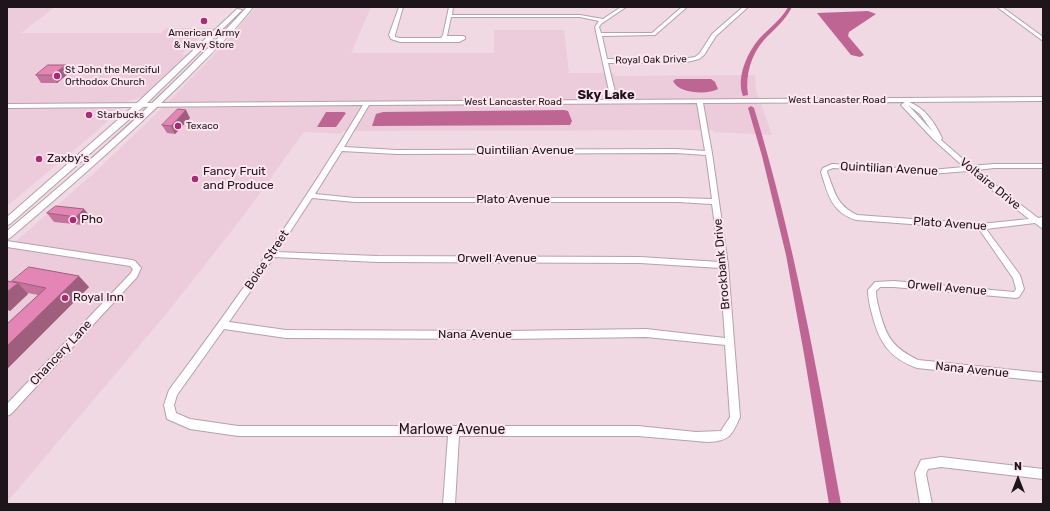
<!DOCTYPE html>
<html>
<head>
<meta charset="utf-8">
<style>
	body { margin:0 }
	#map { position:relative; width:1050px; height:511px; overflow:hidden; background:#f0d9e3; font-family:Rubik,sans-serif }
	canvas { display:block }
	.frame { position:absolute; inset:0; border:8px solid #1d1519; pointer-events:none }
	.north { position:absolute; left:998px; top:459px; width:40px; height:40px; -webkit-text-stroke:3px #fee6f0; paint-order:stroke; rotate:0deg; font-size:11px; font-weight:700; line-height:16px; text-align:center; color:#1d1519 }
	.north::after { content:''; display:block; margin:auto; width:14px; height:18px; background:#1d1519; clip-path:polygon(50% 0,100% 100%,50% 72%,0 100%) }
</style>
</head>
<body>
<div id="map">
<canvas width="1050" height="511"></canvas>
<div class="frame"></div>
<div class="north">N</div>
</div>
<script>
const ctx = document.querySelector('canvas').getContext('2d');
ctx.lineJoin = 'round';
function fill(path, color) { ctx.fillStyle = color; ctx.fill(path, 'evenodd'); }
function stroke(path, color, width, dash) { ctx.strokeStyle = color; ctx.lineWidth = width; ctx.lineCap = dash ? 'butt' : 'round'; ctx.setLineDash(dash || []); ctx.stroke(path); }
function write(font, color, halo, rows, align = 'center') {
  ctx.font = font + ' Rubik,sans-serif'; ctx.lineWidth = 4; ctx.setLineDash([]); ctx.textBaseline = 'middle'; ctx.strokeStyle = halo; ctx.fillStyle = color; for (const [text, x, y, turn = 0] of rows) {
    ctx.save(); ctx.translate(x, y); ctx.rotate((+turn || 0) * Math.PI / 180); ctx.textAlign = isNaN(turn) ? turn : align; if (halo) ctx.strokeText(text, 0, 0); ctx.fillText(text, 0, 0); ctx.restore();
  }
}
const built = new Path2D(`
	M7 7H55L21 33H161L166 28H216L208 36 203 35 182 54 187 55 144 96 129 101 91 136 7 206Z
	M256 7H371L351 53H494V30H564L569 73H614L615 76 755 75 756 90 772 135 714 132 713 130 343 131 341 134 304 132 241 219 167 313 7 502V249L94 173 153 117 214 55Z
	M799 7H993L996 9H799Z`);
const water = new Path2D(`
	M868 11 876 14 849 32 848 36 864 55 860 57 851 55 817 13Z
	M676 79H711L715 82 718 89C707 95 679 94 673 81Z
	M564 110 568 111 572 121 570 125 372 126 376 114 383 112Z
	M326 112H344L346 113 336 127H317Z`);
const canal = new Path2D(`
	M788 7H792C785 21 774 29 764 40 751 55 745 75 748 95L743 96C736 78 747 53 759 39 769 28 781 20 788 7Z
	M751 106 754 108C794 239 817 370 841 504H829L804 354 786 255 762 156 748 108Z`);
const minor = new Path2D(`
	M399 7H403L395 35V37L400 38H441L443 35 449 7H453L452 15H580L603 19 621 7H626L601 24 599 27 601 33H652L682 7H687L655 35 602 36 607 59H683L695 57 700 53 712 34 743 7H748L716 36 704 55 699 59 683 63H608L617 100 1043 97V101L909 102C925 108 935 123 942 138L941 140 971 166 994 164H1043V168H994L976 170 1038 218 1043 217V229L1035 223 986 229 1020 275 1024 289 1019 297 1016 298 894 287H880L876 291C876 299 878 305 880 313 887 339 894 348 918 360L1043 373V381L917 368C889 358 879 342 872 314 870 306 868 299 868 290L875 282 894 281 1014 292 1016 289 1013 278 979 229 856 220C831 212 828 194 821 172L823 168 832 164 931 170 964 167 934 140 901 105 905 102 703 103 712 153 728 265 740 417C732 435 730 441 708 442L638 436H459L455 504H443L448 436H238L190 429 167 419 164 405 169 390C238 298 303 205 363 105L7 108V104L611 100 595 27 599 21 580 17H451L447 36H463L465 37V39L459 42H400L391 39 389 35ZM697 103 705 151 676 149 397 150 344 147 369 105ZM908 105 920 114 933 132ZM342 151 397 154 676 153 706 155 712 199 678 198H355L315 194ZM833 168 931 174 968 171 1029 219 981 224 857 215C836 205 835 192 827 172L828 170ZM312 198 355 202H678L712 204 720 262 640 257 377 256 277 252ZM274 257 377 262 640 263 720 268 725 338 646 329 506 331 286 330 229 322ZM224 329 286 338 506 339 646 337 725 345 730 417 721 431 696 432 638 426H238L190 419 176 413 174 405 177 395Z
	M997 7H1002L1043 37V41Z
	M7 241 132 260 135 261 141 268 137 277 11 414 7 416V404L131 273 133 269 130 266 7 247Z
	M941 457 1043 469V479L941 467 928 469 926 474 932 504H920L915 473 921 460Z`);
const major = new Path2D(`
	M247 7H253C232 34 206 59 182 83 127 137 69 188 10 238L7 239V231C91 161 173 88 247 7Z
	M237 9 242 10 143 107 10 224 7 225V217L137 103Z`);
const wall = new Path2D(`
	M70 72 57 83H41L36 75Z
	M190 118 175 134 167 133 162 125Z
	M47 213 91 217 83 225 54 222Z
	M7 281 13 282 89 287 7 369V324L38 295 28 293V294L10 311 7 310Z`);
const shadedWall = new Path2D(`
	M66 65 70 72 57 83 52 75Z
	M186 110 190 118 175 134 171 126Z
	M84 209 91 217 83 225 76 217Z
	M79 276 89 287 7 369V346Z
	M18 283 28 294 10 311 7 308V292Z`);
const building = new Path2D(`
	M48 65H66L52 75H36Z
	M178 109 186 110 171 126 162 125Z
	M56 206 84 209 76 217 47 213Z
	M29 267 79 276 7 346V324L46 288 12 281Z
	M7 281 18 283 7 292Z`);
const markers = [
	[204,21,4,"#ab2a76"],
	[57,76,4,"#ab2a76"],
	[89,115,4,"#ab2a76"],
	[178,126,4,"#ab2a76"],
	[39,159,4,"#ab2a76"],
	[195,179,4,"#ab2a76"],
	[73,220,4,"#ab2a76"],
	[65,298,4,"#ab2a76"]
];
const farPoinames = [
	["American Army",204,33,"center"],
	["& Navy Store",204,45,"center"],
	["St John the Merciful",65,70],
	["Orthodox Church",65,82],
	["Starbucks",97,115],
	["Texaco",186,126]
];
const farStreetnames = [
	["Royal Oak Drive",651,60,-1],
	["West Lancaster Road",837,100],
	["West Lancaster Road",513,102]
];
const streetNames = [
	["Quintilian Avenue",525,151],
	["Quintilian Avenue",889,169,3],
	["Voltaire Drive",990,184,39],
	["Plato Avenue",513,200],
	["Plato Avenue",950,224,4],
	["Orwell Avenue",497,259],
	["Boice Street",267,260,-56],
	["Brockbank Drive",722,264,-95],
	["Orwell Avenue",947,288,5],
	["Nana Avenue",475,335],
	["Chancery Lane",61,353,-47],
	["Nana Avenue",972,370,6]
];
const poiNames = [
	["Zaxby's",47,159],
	["Fancy Fruit",203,172],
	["and Produce",203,186],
	["Pho",81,220],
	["Royal Inn",73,298]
];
const farDistrictnames = [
	["Sky Lake",606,95]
];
const nearStreetnames = [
	["Marlowe Avenue",452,430]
];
fill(built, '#ecccda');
fill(water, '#bf6593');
fill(canal, '#bf6593');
stroke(minor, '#b6a0aa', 2);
stroke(major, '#b6a0aa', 2);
fill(minor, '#fff');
fill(major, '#fff');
fill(wall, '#c4739c');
fill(shadedWall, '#a05e7f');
fill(building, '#e486b5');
stroke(building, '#a05e7f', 1);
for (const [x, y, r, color] of markers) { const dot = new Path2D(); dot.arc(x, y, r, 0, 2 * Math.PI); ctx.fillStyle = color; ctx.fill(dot); stroke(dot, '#fee6f0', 1.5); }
write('10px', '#1d1519', '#fee6f0', farPoinames, 'left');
write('10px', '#1d1519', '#fee6f0', farStreetnames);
write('12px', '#1d1519', '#fee6f0', streetNames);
write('12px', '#1d1519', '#fee6f0', poiNames, 'left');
write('bold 13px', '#1d1519', '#fee6f0', farDistrictnames);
write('14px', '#1d1519', '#fee6f0', nearStreetnames);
</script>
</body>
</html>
